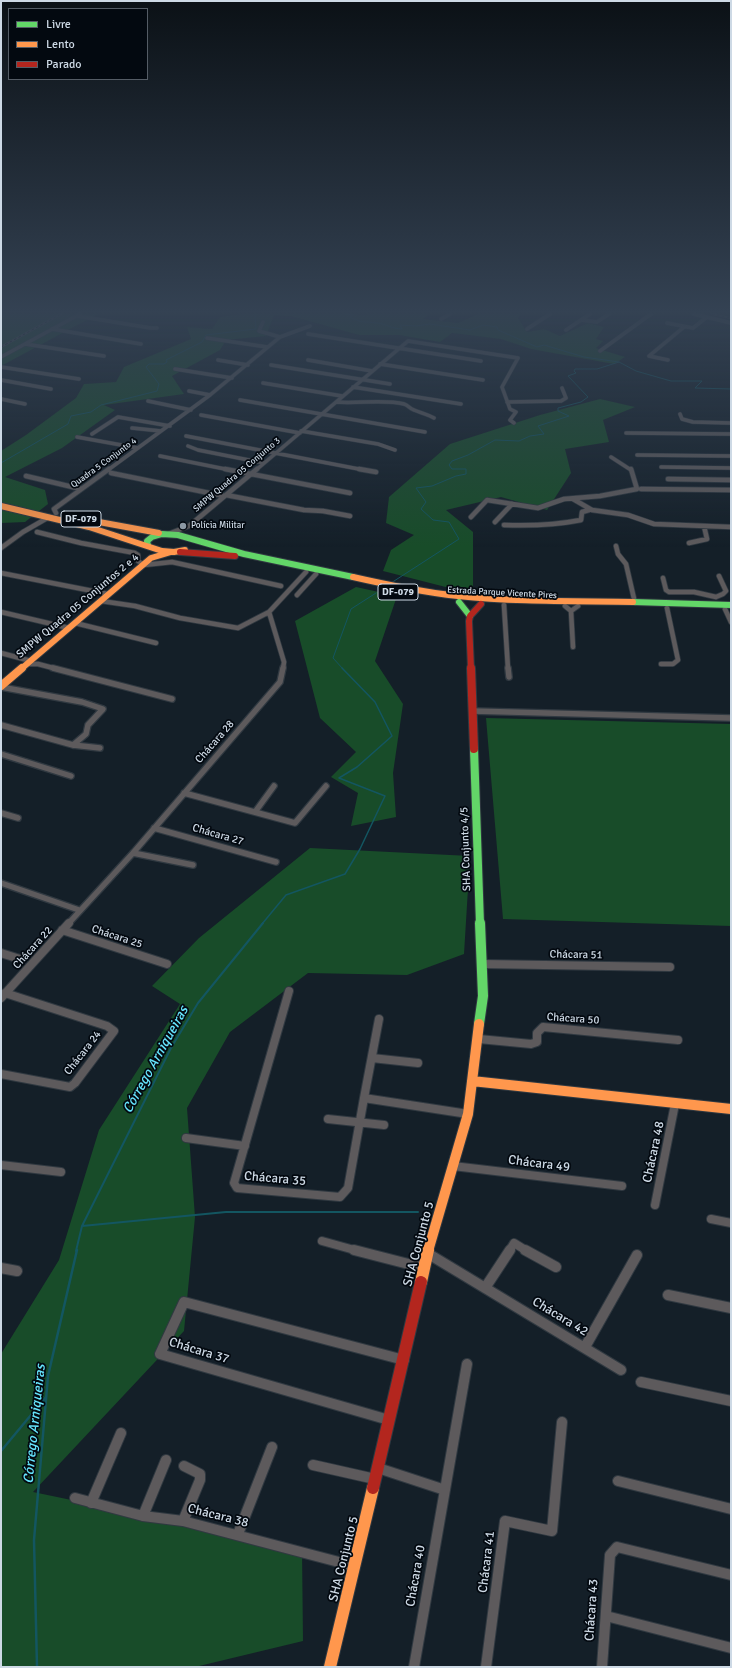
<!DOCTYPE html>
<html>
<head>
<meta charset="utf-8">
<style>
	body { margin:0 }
	#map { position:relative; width:732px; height:1668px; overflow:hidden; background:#141f28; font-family:Signika,sans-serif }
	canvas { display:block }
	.frame { position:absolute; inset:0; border:2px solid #cdd9e5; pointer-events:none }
	.legend { position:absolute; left:8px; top:8px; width:140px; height:72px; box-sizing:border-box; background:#030910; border:1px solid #545c65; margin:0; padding:5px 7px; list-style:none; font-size:12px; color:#cdd9e5 }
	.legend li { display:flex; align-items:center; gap:8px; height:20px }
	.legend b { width:20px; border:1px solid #545c65 }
</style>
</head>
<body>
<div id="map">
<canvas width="732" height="1668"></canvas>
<div class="frame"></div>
<ul class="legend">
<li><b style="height:5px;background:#63d668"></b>Livre</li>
<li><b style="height:5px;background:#ff974d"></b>Lento</li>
<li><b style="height:5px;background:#b3261e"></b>Parado</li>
</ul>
</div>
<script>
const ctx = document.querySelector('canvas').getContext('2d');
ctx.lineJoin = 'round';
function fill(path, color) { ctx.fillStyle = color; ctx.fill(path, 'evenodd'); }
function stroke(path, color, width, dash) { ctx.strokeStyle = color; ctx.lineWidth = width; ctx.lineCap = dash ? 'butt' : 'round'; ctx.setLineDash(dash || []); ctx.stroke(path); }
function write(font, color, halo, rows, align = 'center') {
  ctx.font = font + ' Signika,sans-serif'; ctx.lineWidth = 3.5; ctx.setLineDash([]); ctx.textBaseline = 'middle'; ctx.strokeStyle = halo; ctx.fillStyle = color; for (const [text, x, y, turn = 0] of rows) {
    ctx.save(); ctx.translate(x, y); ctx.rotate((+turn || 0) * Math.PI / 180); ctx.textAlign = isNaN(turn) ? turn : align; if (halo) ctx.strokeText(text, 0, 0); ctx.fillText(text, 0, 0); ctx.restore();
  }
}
const green = new Path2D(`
	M1 314H98L1 366Z
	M242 314H357L359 315 372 314H429L423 319 458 323 478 314H521L518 318 527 332 544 329 560 336 588 323 604 327 596 339 603 341 596 348 625 357 614 364 531 349 501 339 452 333 440 342 399 335H359L291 316 274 315 266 336 226 340 220 350 172 376 184 394 104 405 115 410 62 448 5 477 45 490 48 504 25 522 1 523V451L26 435 76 398 84 384 116 382 124 367 191 339 187 327 212 329 220 317Z
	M600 399 635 407 603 420 609 442 565 449 571 473 547 510 501 497 446 510 473 532V594L383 571 391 550 414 535 386 523 389 497 450 444 540 415Z
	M356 587 397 596 375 661 403 704 393 773 396 817 351 826 358 793 331 777 356 752 320 718 295 621Z
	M486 718 731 724V926L503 919Z
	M310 848 470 856 464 954 407 975 308 973 230 1032 187 1108 195 1217 184 1331 33 1492 302 1548 303 1641 195 1667H1V1354L59 1260 99 1130 180 1004 152 986 199 938Z`);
const streamFar3 = new Path2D(`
	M345 314 354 315 350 317C363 324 364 321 377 323 386 324 393 329 402 329L400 325 416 326 430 324 470 330 483 325 497 327 498 330 537 347 544 345 584 357 619 362 636 371 671 381H702L695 388 731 389
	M1 463 68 424 71 416 91 412 101 405 157 391 159 384 146 367 149 364H164L167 362 166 360 202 342 206 335 256 329 255 315 258 314
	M391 583 459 539 449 522 433 520 421 509 426 502 416 488 432 486 456 476 466 474V469H452L449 465 452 461 468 455 495 440 519 441 530 436 544 434 538 426 569 416 558 411V408L581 402 588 397 568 376 576 373 574 371 575 369H597L619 362
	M343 669 333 658 351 609 376 593`);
const streamFar2 = new Path2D(`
	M262 924 286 895 345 874 360 849 385 796 339 778 357 767 392 736 375 702 342 668`);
const streamFar1 = new Path2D(`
	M82 1226 226 1212H418
	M76 1251 82 1226 171 1048 198 1003 263 923`);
const stream = new Path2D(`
	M1 1451 46 1397
	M37 1667 34 1540 48 1376 77 1250`);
const streetFar4 = new Path2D(`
	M694 314 731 323
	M77 316 151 328
	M441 319 450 314
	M581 320 597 322 609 314
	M263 322 259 331 280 337
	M667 323 693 328 707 317
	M151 328H157
	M52 329 141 344
	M527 329 550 314
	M566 330 590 314
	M308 334 481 361
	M207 338 267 347
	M25 344 104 356
	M600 351 651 314
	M1 357 80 314
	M218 360 248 365
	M308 360 372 371
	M668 360 649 356 684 327
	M380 364 483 380
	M271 365 390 384
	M1 367 79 379
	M175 369 232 378
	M1 380 51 389
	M263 383 342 396
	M353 387 461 404
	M189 391 210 395
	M1 399 25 404
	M240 400 425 432
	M148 401 191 410
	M336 402C357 404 384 399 404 404 408 405 410 409 414 410 421 413 427 414 434 418
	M507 402 561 401 566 398 562 388
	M680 414 682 419 693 422 731 423
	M201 415 300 433
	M132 428 161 431
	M301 431 378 444 395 450
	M626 433 731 434
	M92 434 118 417 170 426
	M186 436 364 470
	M77 437 138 448
	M188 446 198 450 264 463
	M637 455 731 456
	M160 456 230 470
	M611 457 631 470
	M661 467 731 468
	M108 470 210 395 280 337 310 326
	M256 470 408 341 518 358 502 387 510 409 516 412 510 420 514 423`);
const streetFar3 = new Path2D(`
	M225 469 350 493
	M359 469 376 472
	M111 473 224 496
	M26 476 81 489
	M668 479 731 480
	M641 489 731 490
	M226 495 304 510 323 511 350 516
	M573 499 592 510 628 515 654 524 731 527
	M56 513 54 509 109 469
	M471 517 487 500 538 508 564 499 600 496 637 489 631 469
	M495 522 512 504
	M504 525C529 526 556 525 581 520L582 512 589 510
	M37 532 81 543 135 553 138 555V561L144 565 172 562 281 586
	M168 534 189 526 257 469
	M689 543 707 539 704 526
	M616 546 618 554 626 564 635 603
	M1 548 23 532 49 517
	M1 573 108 594
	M663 578 666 590 669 592H694L716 597 723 594 726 591 719 576
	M297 595 316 574
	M101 601 135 606 180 618 238 628 269 612 306 572
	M504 605 508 669
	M565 606 571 611
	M725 609 731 622
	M571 611 573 647
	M571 611 578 606
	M1 612 69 628
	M269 612 284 662 283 669
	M75 623 156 643
	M1 653 31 661
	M27 664H38L57 669
	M661 664H673L678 660 667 608`);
const streetFar2 = new Path2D(`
	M53 668 172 699
	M508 668 509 677
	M1 687 82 702 103 709 88 725 86 734 73 745
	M472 711 731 718
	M1 725 73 745 100 748
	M1 754 71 776
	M184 793 295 823 326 786
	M255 812 274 786
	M1 813 18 818
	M154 828 276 862
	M133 853 193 865
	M1 883 79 910
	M68 924 133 853 280 682 283 668`);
const streetFar1 = new Path2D(`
	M62 930 167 964
	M1 953 20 959
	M482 964 670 967
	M289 991 234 1183 237 1188 340 1197 348 1188 364 1098 468 1114
	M1 998 69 923
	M479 1039 531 1044 537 1042V1033L543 1027 678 1040
	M372 1058 418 1063
	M1 1074 70 1087 75 1083 114 1031 107 1026 5 993
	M364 1098 379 1019
	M328 1119 384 1125
	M186 1138 245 1146
	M1 1165 61 1172
	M453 1166 622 1186
	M655 1205 675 1104
	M711 1219 731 1223
	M322 1241 358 1251
	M509 1251 514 1243 527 1251`);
const street = new Path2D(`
	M354 1250 424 1268
	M525 1250 556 1267
	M427 1253 621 1370
	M1 1268 17 1271
	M485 1288 510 1250
	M668 1295 731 1308
	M585 1347 637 1255
	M641 1382 731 1401
	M389 1420 160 1354 184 1302 404 1360
	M313 1465 375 1479
	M378 1468 445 1490
	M618 1481 731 1509
	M75 1498 143 1516 183 1521 354 1566
	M91 1503 121 1433
	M143 1516 166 1460
	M183 1521 200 1480V1474L184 1466
	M238 1534 272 1447
	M606 1616 731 1648
	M414 1667 467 1364
	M486 1667 505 1521 552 1531 562 1422
	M602 1667 610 1555 617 1547 731 1575`);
const fastFar2 = new Path2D(`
	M148 545 147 541 152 537 162 534 178 535 244 554 353 577
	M459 602 470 616
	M633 602 731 605`);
const fastFar1 = new Path2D(`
	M474 749 480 924`);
const fast = new Path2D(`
	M479 1024 483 996 480 923`);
const slowFar3 = new Path2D(`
	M1 506 89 527 162 551 174 552 185 550
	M99 522 159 533
	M353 577C388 585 423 592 458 596 516 602 575 601 633 602
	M21 669 151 558 171 552`);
const slowFar2 = new Path2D(`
	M1 686 22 668`);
const slowFar1 = new Path2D(`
	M472 1081 731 1109
	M428 1251 468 1114 479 1024`);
const slow = new Path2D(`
	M421 1282 428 1250
	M330 1667 373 1488`);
const jamFar2 = new Path2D(`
	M180 552 235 556
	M471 669 469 621 470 616 481 604`);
const jamFar1 = new Path2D(`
	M471 668 474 749`);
const jam = new Path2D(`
	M373 1488 421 1282`);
const rail = new Path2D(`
	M712 314 731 318
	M1 347 61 314`);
const markers = [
	[183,526,4,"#8c98a3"]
];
const farStreetnames = [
	["Quadra 5 Conjunto 4",104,463,-36],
	["SMPW Quadra 05 Conjunto 3",237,475,-40],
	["Estrada Parque Vicente Pires",502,593,3]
];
const farPoinames = [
	["Polícia Militar",191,526]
];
const shields = [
	[81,519,40],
	[398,592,40]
];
const shieldNames = [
	["DF-079",81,519],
	["DF-079",398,592]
];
const streetNames = [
	["SMPW Quadra 05 Conjuntos 2 e 4",78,606,-40],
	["Chácara 28",215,742,-49],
	["Chácara 27",218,835,16],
	["SHA Conjunto 4/5",466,849,-92],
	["Chácara 25",117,937,18],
	["Chácara 22",33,948,-48],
	["Chácara 51",576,955,1],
	["Chácara 50",573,1019,4],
	["Chácara 24",83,1053,-52]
];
const nearStreetnames = [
	["Chácara 48",654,1152,-78],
	["Chácara 49",539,1164,7],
	["Chácara 35",275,1179,5],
	["SHA Conjunto 5",419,1244,-75],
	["Chácara 42",560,1317,31],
	["Chácara 37",199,1351,17],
	["Chácara 38",218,1516,14],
	["SHA Conjunto 5",344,1559,-76],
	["Chácara 41",487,1562,-83],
	["Chácara 40",416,1576,-80],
	["Chácara 43",592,1610,-86]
];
const nearWaternames = [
	["Córrego Arniqueiras",156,1060,-61],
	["Córrego Arniqueiras",35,1424,-84]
];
fill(green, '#184c29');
stroke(streamFar3, '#135661', 1);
stroke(streamFar2, '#135661', 1.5);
stroke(streamFar1, '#135661', 2);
stroke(stream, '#135661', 2.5);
stroke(streetFar4, '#303941', 4.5);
stroke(streetFar3, '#303941', 6);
stroke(streetFar2, '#303941', 8);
stroke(streetFar1, '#303941', 10);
stroke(street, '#303941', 12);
stroke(fastFar2, '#303941', 8);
stroke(fastFar1, '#303941', 10);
stroke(fast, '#303941', 12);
stroke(slowFar3, '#303941', 8);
stroke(slowFar2, '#303941', 10);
stroke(slowFar1, '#303941', 12);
stroke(slow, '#303941', 14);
stroke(jamFar2, '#303941', 8);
stroke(jamFar1, '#303941', 10);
stroke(jam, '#303941', 14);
stroke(streetFar4, '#5d5a5c', 3.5);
stroke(streetFar3, '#5d5a5c', 4.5);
stroke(streetFar2, '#5d5a5c', 5.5);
stroke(streetFar1, '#5d5a5c', 8);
stroke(street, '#5d5a5c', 10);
stroke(fastFar2, '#63d668', 6);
stroke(fastFar1, '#63d668', 8);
stroke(fast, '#63d668', 10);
stroke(slowFar3, '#ff974d', 6);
stroke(slowFar2, '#ff974d', 8);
stroke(slowFar1, '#ff974d', 10);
stroke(slow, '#ff974d', 12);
stroke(jamFar2, '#b3261e', 6);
stroke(jamFar1, '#b3261e', 8);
stroke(jam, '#b3261e', 12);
stroke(rail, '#535659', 2);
stroke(rail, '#030910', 1, [2.5]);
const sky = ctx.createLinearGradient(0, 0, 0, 547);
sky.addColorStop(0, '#0b1116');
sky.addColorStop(0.57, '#344253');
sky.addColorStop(1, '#34425300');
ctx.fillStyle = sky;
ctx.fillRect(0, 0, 732, 547);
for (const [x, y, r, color] of markers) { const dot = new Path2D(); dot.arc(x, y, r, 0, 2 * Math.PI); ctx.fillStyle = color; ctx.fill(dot); stroke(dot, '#030910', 1.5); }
write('9px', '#cdd9e5', '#030910', farStreetnames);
write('9px', '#cdd9e5', '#030910', farPoinames, 'left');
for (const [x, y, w] of shields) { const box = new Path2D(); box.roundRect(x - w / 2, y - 8, w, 16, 3); ctx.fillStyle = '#030910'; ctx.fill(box); stroke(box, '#cdd9e5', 1); }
write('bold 10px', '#cdd9e5', null, shieldNames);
write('11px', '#cdd9e5', '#030910', streetNames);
write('13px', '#cdd9e5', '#030910', nearStreetnames);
write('italic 14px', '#66e5fd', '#030910', nearWaternames);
</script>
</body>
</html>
